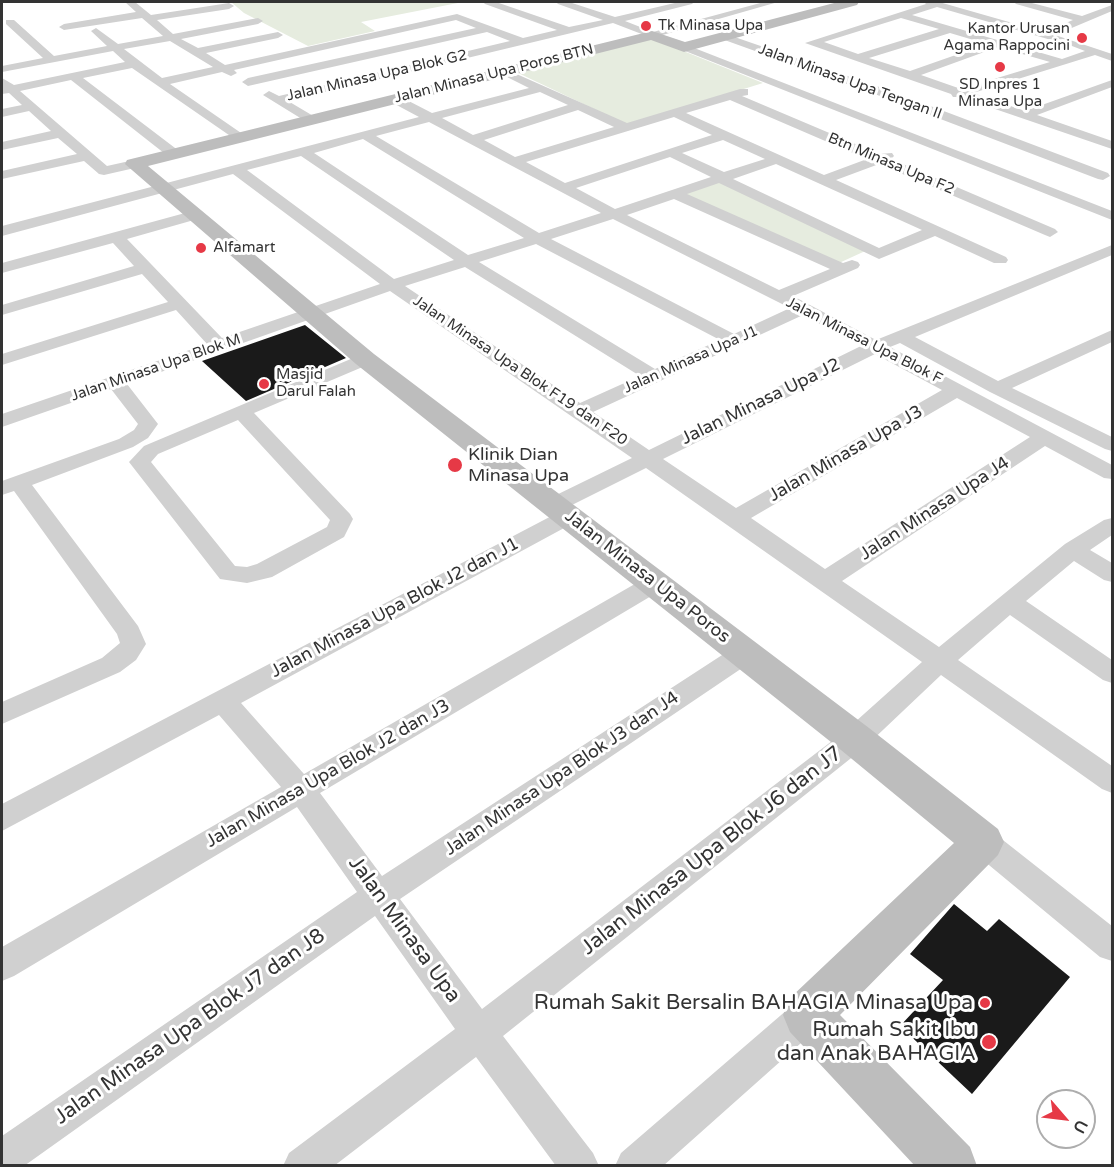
<!DOCTYPE html>
<html>
<head>
<meta charset="utf-8">
<style>
	body { margin:0 }
	#map { position:relative; width:1114px; height:1167px; overflow:hidden; background:#fff; font-family:"Varela Round",sans-serif }
	canvas { display:block }
	.frame { position:absolute; inset:0; border:3px solid #333; pointer-events:none }
	.north { position:absolute; left:1036px; top:1089px; width:60px; height:60px; box-sizing:border-box; background:#fff; border:2px solid #adadad; border-radius:50%; rotate:118deg; font-size:16px; font-weight:700; line-height:24px; text-align:center; color:#333 }
	.north::after { content:''; display:block; margin:auto; width:21px; height:27px; background:#e63946; clip-path:polygon(50% 0,100% 100%,50% 72%,0 100%) }
</style>
</head>
<body>
<div id="map">
<canvas width="1114" height="1167"></canvas>
<div class="frame"></div>
<div class="north">U</div>
</div>
<script>
const ctx = document.querySelector('canvas').getContext('2d');
ctx.lineJoin = 'round';
function fill(path, color) { ctx.fillStyle = color; ctx.fill(path, 'evenodd'); }
function stroke(path, color, width, dash) { ctx.strokeStyle = color; ctx.lineWidth = width; ctx.lineCap = dash ? 'butt' : 'round'; ctx.setLineDash(dash || []); ctx.stroke(path); }
function write(font, color, halo, rows, align = 'center') {
  ctx.font = font + ' "Varela Round",sans-serif'; ctx.lineWidth = 6; ctx.setLineDash([]); ctx.textBaseline = 'middle'; ctx.strokeStyle = halo; ctx.fillStyle = color; for (const [text, x, y, turn = 0] of rows) {
    ctx.save(); ctx.translate(x, y); ctx.rotate((+turn || 0) * Math.PI / 180); ctx.textAlign = isNaN(turn) ? turn : align; if (halo) ctx.strokeText(text, 0, 0); ctx.fillText(text, 0, 0); ctx.restore();
  }
}
const green = new Path2D(`
	M231 2H463L361 22 375 31 308 46 244 13Z
	M651 38 763 83 628 125 516 72Z
	M728 178 874 247 839 263 681 195Z`);
const building = new Path2D(`
	M305 325 346 358 246 401 202 361Z
	M954 904 987 931 999 919 1070 977 972 1094 900 1026 943 980 910 954Z`);
const street = new Path2D(`
	M125 2H135L151 15 229 3 234 6 229 9 157 20 173 34 258 18 263 21 258 24 181 39 198 48 278 32 283 35 278 38 206 53 225 65 457 14 523 38 557 30 485 4 483 2H496L569 27 603 20 558 4 556 2H569L615 17 679 2H694L692 4 625 21 653 32 764 2H778L652 38 613 23 288 101 315 117 316 120 315 123 310 124 263 95 269 91 279 96 510 41 487 32 248 86 242 82 248 78 476 28 456 20 234 70 237 73 231 76 222 72 170 84 244 135 246 138 244 141 239 142 132 68 83 78 179 151 181 154 179 157H169L71 80 20 91 107 166 134 160 141 164 139 167 104 175 99 174 84 161 2 179V171L77 154 58 138 2 150V142L51 131 29 111 2 117V109L22 105 9 93 2 94V78L14 85 125 62 113 51 2 72V66L43 58 6 24V20H14L54 56 107 46 91 31 96 28 118 44 163 36 142 18 64 30 59 27 64 24 136 12ZM170 41 213 67 162 78 124 49Z
	M924 2H939L1044 32 1073 20 1016 4 1014 2H1028L1082 16 1112 5V11L1055 35 1112 54V61L1095 55 973 93 1025 111 1112 80V87L1037 115 1112 141V149L960 97H953L951 94 805 43 926 4ZM937 7 1072 46 1085 51 1062 59 912 15ZM901 18 939 29 858 54 824 42ZM950 33 987 44 910 71 869 58ZM998 47 1050 62 961 89 921 75Z
	M723 33 888 90 1108 173 1110 176 1103 180 1098 179 880 96 719 38 718 36Z
	M684 44 1112 211V220L680 49V45Z
	M503 68 627 123 740 89H748V95L742 96 879 154 892 153 894 156 891 159 1055 229 1058 232 1050 237 1045 235 879 164 836 180 1006 257 1008 260 1006 263H994L935 236 879 259 719 183 687 194 843 263 852 260 858 262 860 265 858 268 793 296 876 340 1112 245V255L915 337 998 381 1112 330V342L1012 388 1112 437V451L1105 449 990 392 900 343 890 347 1112 465V479L1104 478 1045 446 842 581 939 647 1065 544 1104 520 1112 518V535L1090 550 1112 563V582L1104 580 1074 561 1026 601 1112 660V683L1103 680 1010 615 958 660 1112 766V793L1102 789 941 675 865 747 503 1036 593 1153 599 1166H556L476 1057 334 1166H283L289 1153 455 1029 375 916 24 1166H2V1136L357 892 297 807 14 976 2 981V947L281 787 219 715 2 831V804L561 511 569 509 577 511 580 516 577 521 241 703 304 774 647 577 655 575 663 577 667 583 663 589 320 793 382 876 736 646 745 643 754 646 758 653 754 660 400 899 482 1009 845 731 922 662 646 468 562 510 554 512 546 510 543 505 546 500 632 458 390 291 127 384 158 424 148 438 133 447 32 485 138 626 146 644 136 660 120 672 2 724V702L102 658 120 643 117 634 14 491 2 495V481L119 439 134 430 138 424 111 389 2 427V414L207 344 176 310 2 365V354L168 302 142 274 2 315V305L134 266 113 243 2 273V263L196 210 204 215 201 218 127 239 222 338 380 284 233 174 2 236V226L419 117 391 102V96H399L432 113 529 88 499 73V69ZM540 92 568 105 473 135 442 118ZM730 100 867 159 824 175 686 113ZM578 110 614 127 515 157 484 140ZM674 117 712 135 565 183 526 162ZM429 122 601 213 539 233 376 136ZM363 139 524 238 468 255 314 153ZM723 140 765 159 724 172 682 153ZM301 156 454 260 394 279 247 170ZM670 157 711 177 615 209 576 188ZM776 164 922 230 879 248 733 179ZM674 199 830 269 779 290 627 215ZM613 219 790 308 734 334 551 239ZM536 244 720 340 655 369 479 262ZM465 267 640 376 580 403 405 286ZM803 315 861 346 649 450 593 412ZM875 354 942 390 736 508 663 459ZM957 398 1030 437 825 569 751 518Z
	M365 353 372 355 374 359 372 363 254 413 350 514 353 519 344 537 272 577 247 583 220 579 129 462 144 446ZM238 420 330 520 327 527 257 564 247 567 235 566 151 462 158 454Z
	M983 829 994 833 1112 926V961L1100 957 972 851 968 842 972 833Z
	M807 998 819 1003 824 1015 819 1027 663 1166H615L621 1153 795 1003Z`);
const secondary = new Path2D(`
	M838 2H859L857 5 684 52 651 40 148 166 374 354 869 728 998 829 1004 842 998 855 840 1015 970 1147 977 1166H915L790 1032 783 1015 790 998 954 843 841 750 356 364 125 164 127 160 652 31 685 42Z`);
const markers = [
	[646,26,6,"#e63946"],
	[1082,38,6,"#e63946"],
	[1000,67,6,"#e63946"],
	[201,248,6,"#e63946"],
	[264,384,6,"#e63946"],
	[455,465,8,"#e63946"],
	[985,1003,6,"#e63946"],
	[989,1042,8,"#e63946"]
];
const farPoinames = [
	["Tk Minasa Upa",658,26],
	["Kantor Urusan",1070,29,"right"],
	["Agama Rappocini",1070,46,"right"],
	["SD Inpres 1",1000,85,"center"],
	["Minasa Upa",1000,102,"center"],
	["Alfamart",213,248],
	["Masjid",276,375],
	["Darul Falah",276,392]
];
const farStreetnames = [
	["Jalan Minasa Upa Poros BTN",494,74,-14],
	["Jalan Minasa Upa Blok G2",377,76,-13],
	["Jalan Minasa Upa Tengan II",850,82,20],
	["Btn Minasa Upa F2",891,164,23],
	["Jalan Minasa Upa Blok F",864,341,27],
	["Jalan Minasa Upa J1",691,360,-24],
	["Jalan Minasa Upa Blok M",156,368,-19],
	["Jalan Minasa Upa Blok F19 dan F20",520,371,34]
];
const streetNames = [
	["Jalan Minasa Upa J2",761,402,-26],
	["Jalan Minasa Upa J3",846,454,-30],
	["Jalan Minasa Upa J4",935,509,-33],
	["Jalan Minasa Upa Poros",647,577,38],
	["Jalan Minasa Upa Blok J2 dan J1",395,608,-28],
	["Jalan Minasa Upa Blok J2 dan J3",328,774,-30],
	["Jalan Minasa Upa Blok J3 dan J4",562,774,-34]
];
const poiNames = [
	["Klinik Dian",468,455],
	["Minasa Upa",468,476]
];
const nearStreetnames = [
	["Jalan Minasa Upa Blok J6 dan J7",712,851,-38],
	["Jalan Minasa Upa",404,930,54],
	["Jalan Minasa Upa Blok J7 dan J8",190,1027,-35]
];
const nearPoinames = [
	["Rumah Sakit Bersalin BAHAGIA Minasa Upa",973,1003],
	["Rumah Sakit Ibu",976,1030],
	["dan Anak BAHAGIA",976,1054]
];
fill(green, '#e6ecdf');
fill(building, '#1a1a1a');
fill(street, '#d0d0d0');
fill(secondary, '#bdbdbd');
for (const [x, y, r, color] of markers) { const dot = new Path2D(); dot.arc(x, y, r, 0, 2 * Math.PI); ctx.fillStyle = color; ctx.fill(dot); stroke(dot, '#fff', 2); }
write('15px', '#333', '#fff', farPoinames, 'left');
write('15px', '#333', '#fff', farStreetnames);
write('18px', '#333', '#fff', streetNames);
write('18px', '#333', '#fff', poiNames, 'left');
write('21px', '#333', '#fff', nearStreetnames);
write('21px', '#333', '#fff', nearPoinames, 'right');
</script>
</body>
</html>
